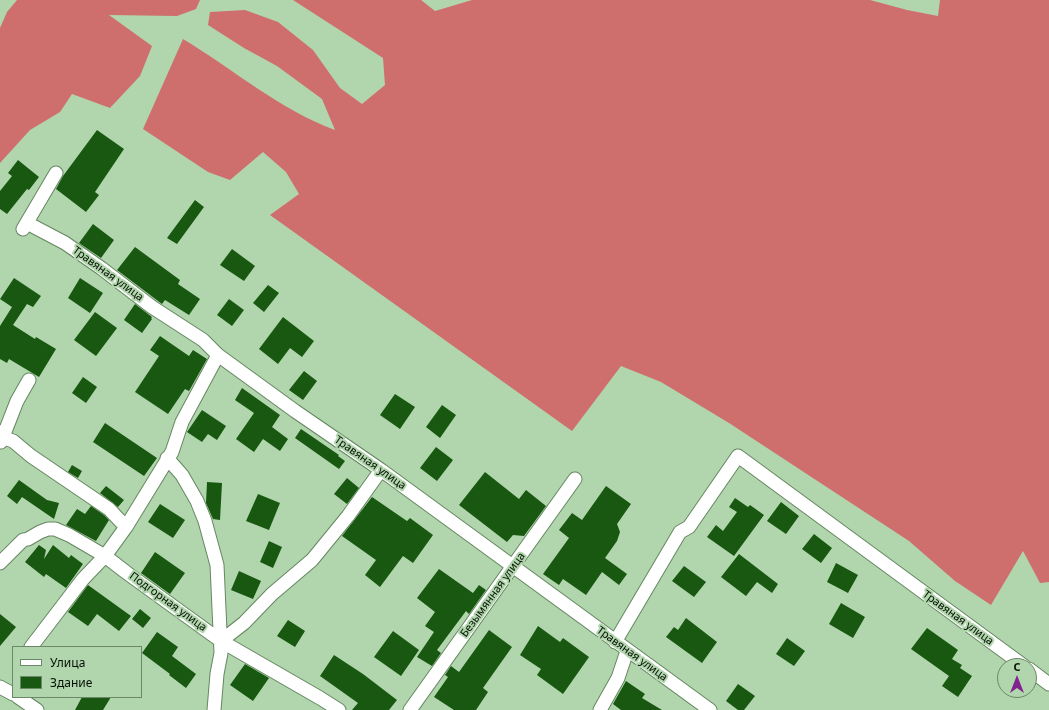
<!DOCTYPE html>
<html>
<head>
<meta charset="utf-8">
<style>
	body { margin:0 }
	#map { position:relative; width:1049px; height:710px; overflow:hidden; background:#b1d5ac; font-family:"Noto Sans",sans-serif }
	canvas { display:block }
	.legend { position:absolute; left:12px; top:646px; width:130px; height:52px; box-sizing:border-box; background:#b1d5ac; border:1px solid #6d8769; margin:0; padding:5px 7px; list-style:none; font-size:12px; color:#061105 }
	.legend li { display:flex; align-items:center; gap:8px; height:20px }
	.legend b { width:20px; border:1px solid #6d8769 }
	.north { position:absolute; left:997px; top:658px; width:40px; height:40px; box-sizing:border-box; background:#b1d5ac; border:1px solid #6d8769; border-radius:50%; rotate:0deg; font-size:11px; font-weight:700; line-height:16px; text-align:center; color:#061105 }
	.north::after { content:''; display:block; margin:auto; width:14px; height:18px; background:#80238f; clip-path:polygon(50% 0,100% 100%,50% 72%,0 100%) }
</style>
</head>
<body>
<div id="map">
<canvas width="1049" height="710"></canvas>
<ul class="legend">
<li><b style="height:5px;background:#fff"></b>Улица</li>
<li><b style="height:11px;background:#185811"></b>Здание</li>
</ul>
<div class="north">С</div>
</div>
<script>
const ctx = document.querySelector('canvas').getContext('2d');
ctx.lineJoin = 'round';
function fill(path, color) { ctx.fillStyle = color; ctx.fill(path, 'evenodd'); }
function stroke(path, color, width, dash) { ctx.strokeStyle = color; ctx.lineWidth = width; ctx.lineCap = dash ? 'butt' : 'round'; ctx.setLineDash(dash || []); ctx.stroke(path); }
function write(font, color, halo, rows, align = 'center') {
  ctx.font = font + ' "Noto Sans",sans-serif'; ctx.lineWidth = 4; ctx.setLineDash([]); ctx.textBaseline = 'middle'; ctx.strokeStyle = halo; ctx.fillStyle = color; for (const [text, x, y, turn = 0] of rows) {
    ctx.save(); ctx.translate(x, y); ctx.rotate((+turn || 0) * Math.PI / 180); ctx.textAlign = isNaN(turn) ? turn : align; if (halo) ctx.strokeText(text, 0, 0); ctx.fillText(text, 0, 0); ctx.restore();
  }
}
const forest = new Path2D(`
	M17 0H200L196 9 177 16 109 15 152 46 140 76 110 108 72 94 60 112 30 130 0 163V28L7 12Z
	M293 0H421L435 11 472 0H870L907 10 938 16 940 0H1049V582L1040 583 1023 551 991 605 955 581 909 541 729 423 661 382 621 366 572 431 270 215 299 194 286 172 263 152 230 180 208 172 143 129 183 39C233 69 280 110 335 130L322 99 277 66 244 48 208 25 210 12 245 10 278 22 313 50 340 88 362 104 385 85 383 58Z`);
const building = new Path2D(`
	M97 130 124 149 95 192 99 195 86 212 56 189 63 176Z
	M18 160 39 177 29 190 27 189 7 214 0 209V191L12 176 8 173Z
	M195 200 204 207 177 244 167 238Z
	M93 224 114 240 101 258 79 243Z
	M135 247 180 280 178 284 200 299 189 315 165 300 162 304 117 270Z
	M232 249 255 266 244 281 220 265Z
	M14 278 41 296 33 307 27 304 13 325 35 339 36 337 56 349 39 377 9 359 7 363 0 359V326L12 307 0 299Z
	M80 278 103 293 90 313 68 298Z
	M268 285 279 293 264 312 253 303Z
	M229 299 244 310 232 326 217 315Z
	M135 304 152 317 151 318 152 319 142 333 124 320Z
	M95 312 117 328 96 356 74 340Z
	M283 317 314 341 302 357 290 348 278 364 259 349Z
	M160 336 189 356 193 350 207 359 189 391 185 389 168 414 135 392 159 356 150 350Z
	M304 371 317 381 303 400 289 390Z
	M83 377 97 387 86 403 72 393Z
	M242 388 280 415 272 427 288 439 280 451 263 439 254 452 236 439 254 413 235 400Z
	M395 394 415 407 400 429 380 415Z
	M442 405 456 415 440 438 426 427Z
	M202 410 226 426 217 440 208 434 202 442 187 432Z
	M105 423 157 458 144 476 93 442Z
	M301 429 339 455 338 456 345 461 339 469 295 438Z
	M436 447 453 460 437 481 420 468Z
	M72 465 82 471 78 478 68 472Z
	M485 472 519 499 526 490 546 506 524 536 513 535 507 542 459 505Z
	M347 478 359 488 347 504 334 494Z
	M19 480 47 500 59 503 54 519 22 497 17 504 7 496Z
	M207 482 222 483 220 520 213 519 206 503Z
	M106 486 124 500 118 507 100 493Z
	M606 486 631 504 617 524 620 532 617 541 605 558 627 574 619 585 602 572 586 595 563 579 559 585 543 574 569 538 559 530 572 513 582 520Z
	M258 494 280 503 269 530 246 521Z
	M372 497 407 521 410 518 433 535 413 563 403 556 380 587 365 575 376 560 342 536Z
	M735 498 748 507 750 505 764 515 734 556 707 537 716 525 723 531 737 512 729 507Z
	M781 502 799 516 786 534 767 521Z
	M160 504 185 520 173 538 148 522Z
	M91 506 104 515 109 520 96 541 66 525 77 509 85 514Z
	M814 534 832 548 821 563 802 549Z
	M269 541 282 547 273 568 260 562Z
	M39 545 46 550 44 559 53 545 69 558 71 555 83 564 66 588 46 574 44 577 25 562Z
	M155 552 185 573 170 594 141 573Z
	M739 554 778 584 772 593 757 582 746 596 721 577Z
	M836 563 858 575 848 593 827 582Z
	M684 566 706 582 694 597 672 581Z
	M439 569 473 593 479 585 486 590 469 614 466 611 437 650 441 653 432 666 417 657 434 632 425 626 435 612 417 598Z
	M239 571 261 581 253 599 231 590Z
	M88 585 131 616 119 631 97 614 88 626 68 612Z
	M841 603 865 617 853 638 829 624Z
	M140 609 151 618 143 628 132 619Z
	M0 614 16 627 0 646Z
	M686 618 717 642 702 663 666 637 674 627 678 630Z
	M288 620 305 631 295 647 277 636Z
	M538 626 560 642 563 638 589 657 563 694 537 675 541 669 520 655Z
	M927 628 958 650 952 659 962 665 960 668 972 676 958 697 942 686 949 676 911 649Z
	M489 630 512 647 483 688 488 692 476 710H454L434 697 448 677 445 675 451 666 459 672Z
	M393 631 419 650 401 676 374 657Z
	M157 632 178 647 172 656 196 674 186 688 169 675 170 674 142 653Z
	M787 638 805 651 794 666 776 654Z
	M334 655 363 674 397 700 389 710H352L358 703 320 676Z
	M245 664 269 678 253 701 230 685Z
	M626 681 645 694 642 698 662 710H621L613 704Z
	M738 684 755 696 744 710H738L726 701Z
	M82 697H111L103 710H75Z`);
const minor = new Path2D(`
	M27 223 65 243 101 268 152 307 203 340 218 355 295 411 381 470 710 710
	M23 229 56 173
	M0 432 4 438 13 441 31 456 109 509 126 527
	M1 442 17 401 29 380
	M167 458 182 475 197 501 205 521 217 565 221 653 217 674 214 710
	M0 563 23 540 28 539 40 532 48 529H55L69 535 105 556 127 573 221 641 320 698 339 710
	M221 641 244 623 272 594 312 560 348 516 381 470
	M615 642 680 532 689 527 738 456 1024 666
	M31 647 83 579 105 556 126 527 172 452 182 422 218 355
	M1029 669 1049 684
	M0 687 13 694
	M18 697 37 710
	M410 710 575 479
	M600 710 618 678 627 651`);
const streetNames = [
	["Травяная улица",108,274,36],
	["Травяная улица",370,463,35],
	["Безымянная улица",493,595,-54],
	["Подгорная улица",168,602,36],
	["Травяная улица",958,618,36],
	["Травяная улица",632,654,36]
];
fill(forest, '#ce6f6e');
fill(building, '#185811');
stroke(minor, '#658761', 15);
stroke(minor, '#fff', 13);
write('11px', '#061105', '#b1d5ac', streetNames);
</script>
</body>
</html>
